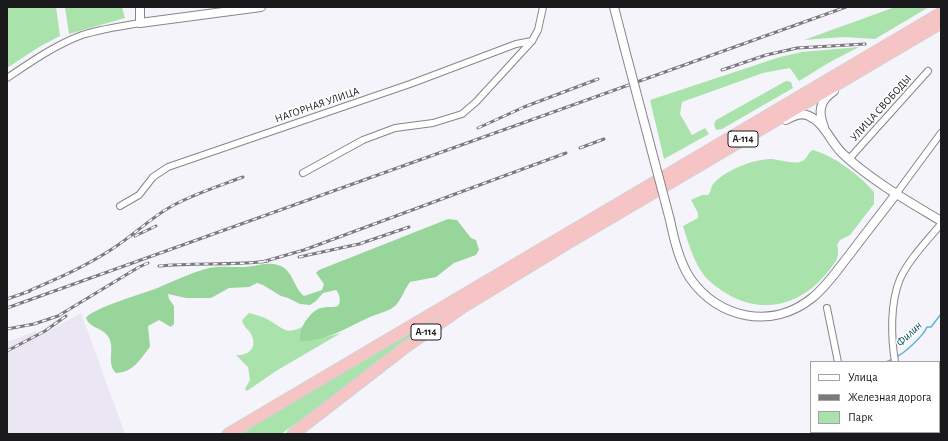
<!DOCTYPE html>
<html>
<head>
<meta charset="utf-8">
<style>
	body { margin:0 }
	#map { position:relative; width:948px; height:441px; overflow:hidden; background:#f6f4fb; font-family:"Alegreya Sans",sans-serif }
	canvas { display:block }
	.frame { position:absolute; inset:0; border:8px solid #1a1a1c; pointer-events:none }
	.legend { position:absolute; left:810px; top:361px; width:130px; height:72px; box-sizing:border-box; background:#fff; border:1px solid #a3a3a4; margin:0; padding:5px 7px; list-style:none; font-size:12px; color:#1a1a1c }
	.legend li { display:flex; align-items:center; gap:8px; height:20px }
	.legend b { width:20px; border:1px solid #a3a3a4 }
</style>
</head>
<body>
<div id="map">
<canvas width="948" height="441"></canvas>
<div class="frame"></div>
<ul class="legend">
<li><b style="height:5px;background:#fff"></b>Улица</li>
<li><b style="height:5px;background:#7a797e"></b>Железная дорога</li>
<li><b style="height:11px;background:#aae2ac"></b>Парк</li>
</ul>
</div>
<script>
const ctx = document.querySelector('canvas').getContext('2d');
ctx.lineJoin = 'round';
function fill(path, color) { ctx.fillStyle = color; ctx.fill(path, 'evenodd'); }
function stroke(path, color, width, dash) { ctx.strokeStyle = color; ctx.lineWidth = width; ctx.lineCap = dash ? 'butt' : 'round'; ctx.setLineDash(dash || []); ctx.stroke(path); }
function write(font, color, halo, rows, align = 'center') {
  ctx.font = font + ' "Alegreya Sans",sans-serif'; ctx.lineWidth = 3; ctx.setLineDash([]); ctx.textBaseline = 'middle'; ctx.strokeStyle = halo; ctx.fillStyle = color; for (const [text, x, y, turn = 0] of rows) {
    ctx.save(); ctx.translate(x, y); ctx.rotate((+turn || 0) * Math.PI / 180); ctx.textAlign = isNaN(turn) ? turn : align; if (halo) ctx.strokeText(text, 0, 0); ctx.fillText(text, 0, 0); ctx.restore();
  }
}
const built = new Path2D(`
	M81 313 125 434H7V342L36 331 39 336Z`);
const green = new Path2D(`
	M7 7H56L60 36 39 47 7 68Z
	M65 7H122L125 18 69 34Z
	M895 7H929L875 39 844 37 804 40Z
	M859 47 830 62 799 81 790 68 763 73 682 102 680 114 692 135 705 128 709 134 664 159 650 100 780 57 802 52Z
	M786 81 791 82 793 88 722 129 716 130 714 124 716 120Z
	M813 150C836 157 858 174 874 192V204L850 235 840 240 837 245C841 258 834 264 826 274 801 304 765 315 729 295 719 289 710 283 703 274 693 260 688 242 683 226L698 218V213L691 200 702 195H708C712 191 710 186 715 182 728 169 754 159 772 159 781 160 791 164 800 162 808 160 807 152 813 150Z
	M517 267 281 434H241L284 407Z
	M249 313C255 315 262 316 267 319 283 328 286 336 304 326L300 333 314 340 341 333 276 371 247 391 245 389 250 380 248 367 236 355C249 356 258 347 251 334 248 329 243 326 242 320Z`);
const forest = new Path2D(`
	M448 219 457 220 471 238 476 240 479 250 476 255 454 263 436 277 410 282C404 290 402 299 395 306 388 312 379 313 370 317 347 327 328 341 301 341 296 331 311 310 321 308 327 306 332 308 338 306 341 302 340 294 336 290L323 293 316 301 310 305 300 304 288 298 281 296 263 285 257 283 249 287 229 288 211 298H186L168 294 169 299 174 306V324L171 327 159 320 148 326 150 347C141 358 133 373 116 373 106 364 115 349 109 338 103 327 90 329 86 318 93 308 141 294 155 289 174 281 190 273 209 268 219 266 230 267 239 267 253 268 265 261 278 265 293 269 293 287 304 296L322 290 324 284 316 273 319 270Z`);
const stream = new Path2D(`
	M896 357C905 353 924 335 927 327H931L941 314
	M886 362 893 359
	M838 432V434`);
const street = new Path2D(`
	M7 78C31 62 55 45 82 35 101 29 121 26 140 23
	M849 159 928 71
	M303 173 363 140 395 128 433 123 462 114 476 102 532 41 538 30 543 7
	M896 194 941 133
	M120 206 139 195 153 177 168 167 410 84 516 44 532 41
	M827 308 838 362
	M895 362C891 337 890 303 900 279 909 259 927 241 941 224
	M847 432 848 434
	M910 432 911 434`);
const secondary = new Path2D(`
	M140 7V23L261 7
	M614 7 624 46
	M786 120C793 116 801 112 809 116 824 122 831 143 843 154 872 181 908 201 941 221
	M824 127C818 112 819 101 834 91
	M670 220C674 239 679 261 690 278 718 319 772 330 812 298 827 286 838 269 850 254 865 234 881 214 896 194`);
const highway = new Path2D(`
	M228 434 941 13
	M293 434 403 349 463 307 568 243 941 23`);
const rail = new Path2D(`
	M722 70 766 55 797 48 865 44
	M478 128 524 107 598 79
	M580 148 604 139
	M135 236 156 226
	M299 257 359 244 409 227
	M262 262 304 250 566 153
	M159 266C195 262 231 266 268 261
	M24 293C54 280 85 267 112 249 133 236 150 218 172 206 194 194 219 186 243 177
	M7 299 30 291
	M7 308 846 7
	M7 329 34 324 58 316 139 267 148 263
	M7 351 45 331 66 316`);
const secondaryBridge = new Path2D(`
	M624 46 670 220`);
const shields = [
	[743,139,30],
	[426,332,30]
];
const shieldNames = [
	["А-114",743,139],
	["А-114",426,332]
];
const streetNames = [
	["НАГОРНАЯ УЛИЦА",317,105,-19],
	["УЛИЦА СВОБОДЫ",881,108,-48]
];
const waterNames = [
	["Филин",909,334,-44]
];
fill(built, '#eae6f4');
fill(green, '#aae2ac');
fill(forest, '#98d59b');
stroke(stream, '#5fb3dd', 1.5);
stroke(street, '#87858b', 8);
stroke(secondary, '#87858b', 10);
stroke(highway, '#d1d1d2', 13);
stroke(street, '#fff', 6);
stroke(secondary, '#fff', 8);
stroke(highway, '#f7c4c6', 11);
stroke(rail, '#7a797e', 3);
stroke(rail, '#fff', 1.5, [4.5]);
stroke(secondaryBridge, '#87858b', 10, []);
stroke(secondaryBridge, '#fff', 8);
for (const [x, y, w] of shields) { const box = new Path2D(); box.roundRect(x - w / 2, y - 8, w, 16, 3); ctx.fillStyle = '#fff'; ctx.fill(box); stroke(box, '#1a1a1c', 1); }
write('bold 10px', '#1a1a1c', null, shieldNames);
write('11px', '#1a1a1c', '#fff', streetNames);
write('italic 12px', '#004965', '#fff', waterNames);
</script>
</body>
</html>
